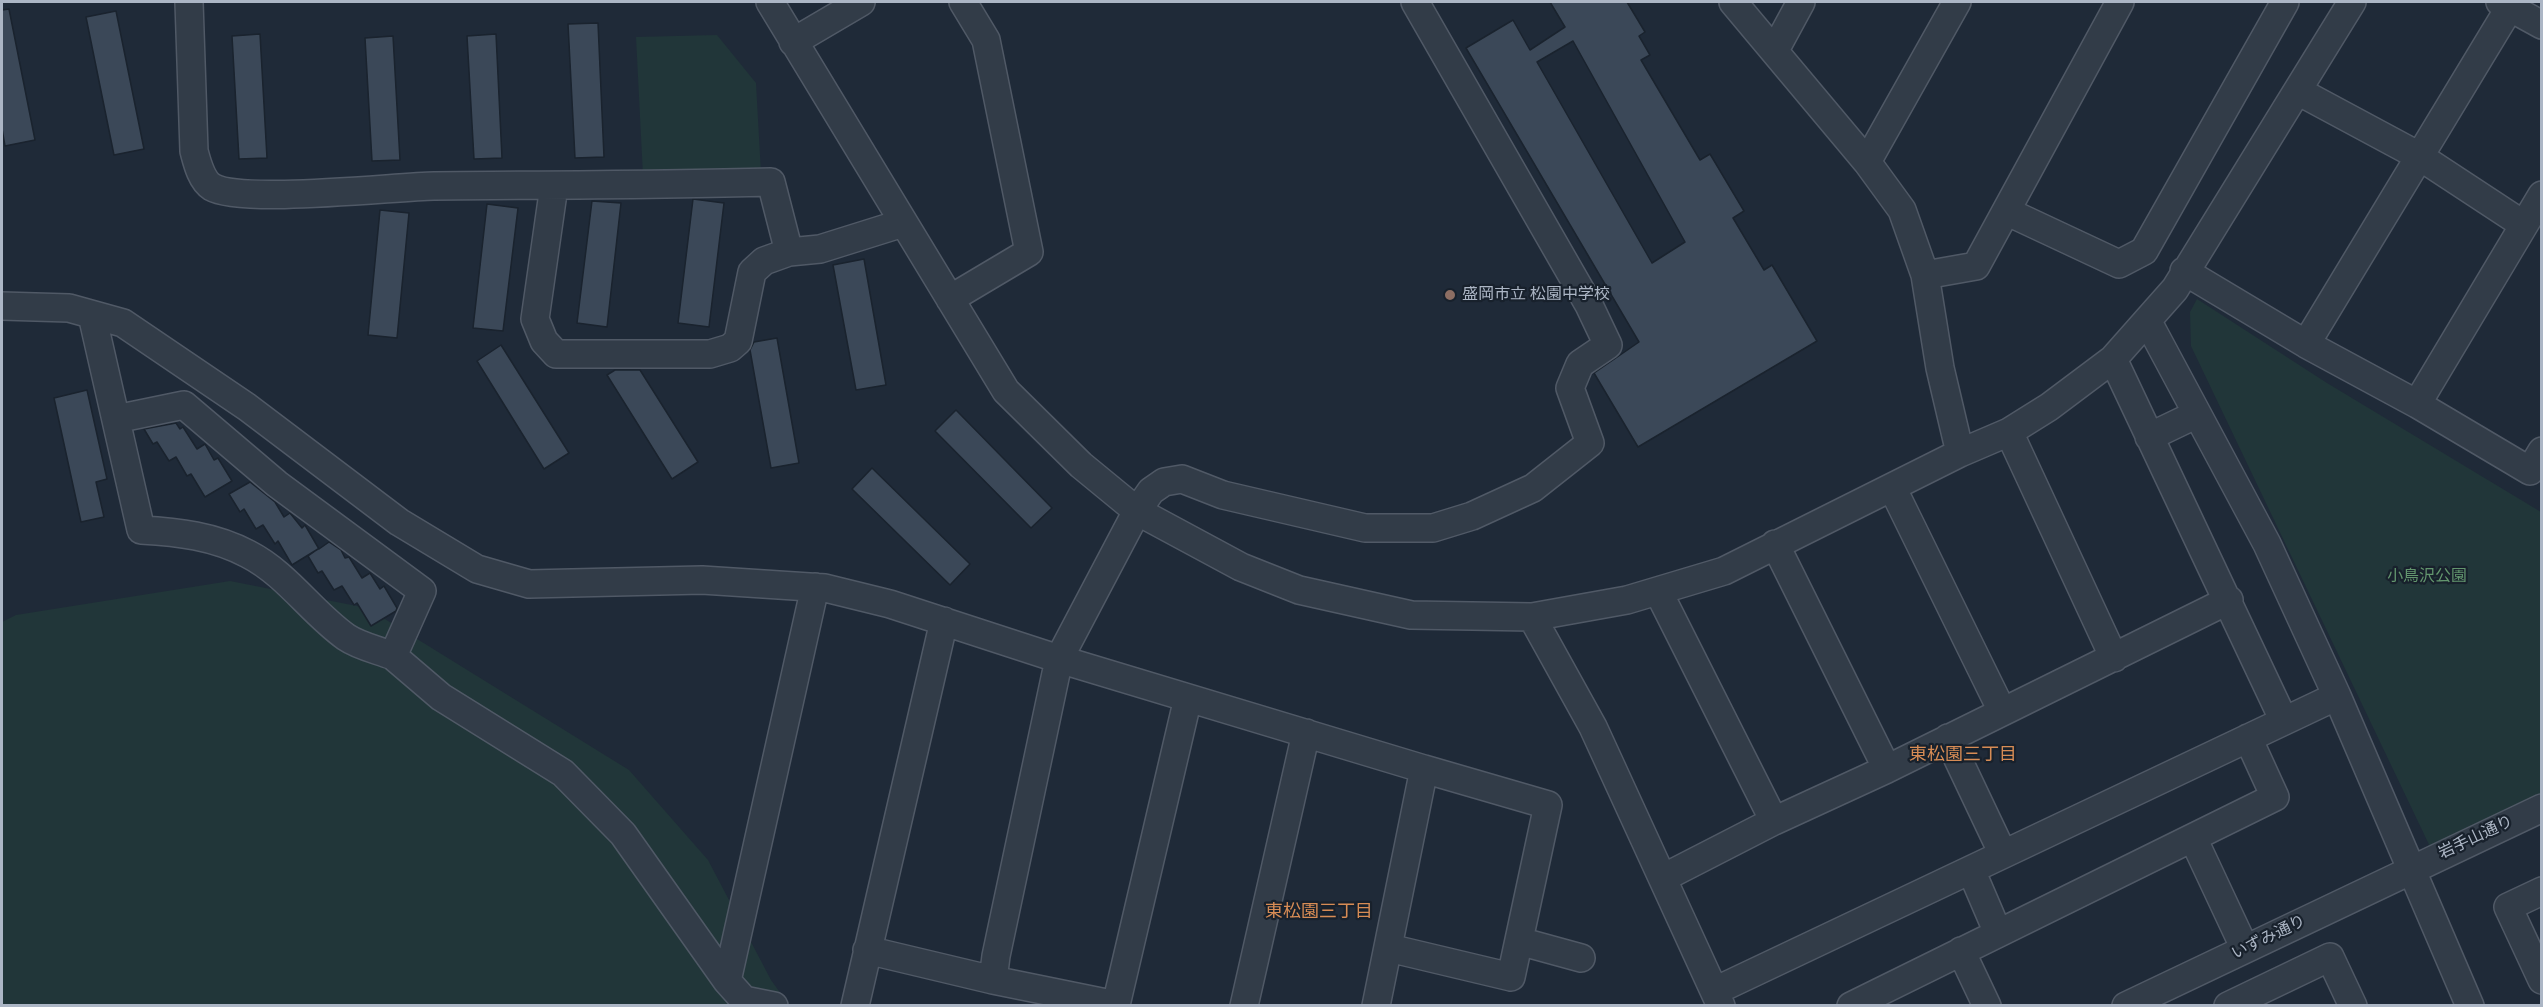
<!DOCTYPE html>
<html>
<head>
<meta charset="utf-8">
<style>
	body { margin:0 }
	#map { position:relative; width:2543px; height:1007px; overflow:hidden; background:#1f2a38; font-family:"Nunito Sans",sans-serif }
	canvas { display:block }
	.frame { position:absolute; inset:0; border:3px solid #acb6c5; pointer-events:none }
</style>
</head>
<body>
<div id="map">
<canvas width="2543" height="1007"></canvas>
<div class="frame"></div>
</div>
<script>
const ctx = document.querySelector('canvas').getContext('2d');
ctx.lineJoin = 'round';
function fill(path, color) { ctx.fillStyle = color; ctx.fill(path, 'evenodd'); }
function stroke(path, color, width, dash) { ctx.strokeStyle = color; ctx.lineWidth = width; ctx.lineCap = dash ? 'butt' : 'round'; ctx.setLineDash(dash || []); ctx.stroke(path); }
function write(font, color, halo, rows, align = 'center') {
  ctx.font = font + ' "Nunito Sans","Noto Sans JP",sans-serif'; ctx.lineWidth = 4.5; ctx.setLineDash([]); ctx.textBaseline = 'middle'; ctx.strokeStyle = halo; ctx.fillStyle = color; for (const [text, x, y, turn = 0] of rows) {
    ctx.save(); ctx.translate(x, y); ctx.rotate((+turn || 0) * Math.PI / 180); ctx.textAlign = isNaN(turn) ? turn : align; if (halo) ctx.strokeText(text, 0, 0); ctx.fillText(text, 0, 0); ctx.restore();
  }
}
const green = new Path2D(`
	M717 35 756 83 761 173 643 176 636 37Z
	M2197 299 2327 383 2541 512V798L2434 855 2191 346 2190 312Z
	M230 581 367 608 629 770 708 860 771 980 789 1005H2V622L16 615Z`);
const building = new Path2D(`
	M1550 2H1627L1645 32 1639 36 1650 55 1641 60 1700 160 1710 154 1744 211 1733 218 1764 270 1772 265 1817 341 1638 447 1594 373 1639 342 1466 48 1513 20 1530 50 1565 27ZM1573 41 1685 242 1652 263 1537 62Z
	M9 9 35 140 5 146 2 129V10Z
	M116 11 144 149 114 155 86 17Z
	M598 23 604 157 575 158 568 24Z
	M260 34 267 158 239 159 232 36Z
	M496 34 502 158 474 159 467 36Z
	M393 36 400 160 372 161 365 38Z
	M693 199 724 203 709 327 678 323Z
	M592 201 621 203 607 327 577 323Z
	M487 204 518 208 503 331 473 328Z
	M380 210 409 213 397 338 368 335Z
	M864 259 886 385 856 390 833 265Z
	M777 338 799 463 771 468 750 350 754 342Z
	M501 345 569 453 544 469 477 361Z
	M615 370H640L698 462 672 479 607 375Z
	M87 390 107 479 96 482 104 517 81 522 54 398Z
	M956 410 1052 508 1031 528 935 431Z
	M176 423 180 429 183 427 197 449 205 444 214 460 218 458 232 481 205 497 191 474 187 476 176 457 169 461 157 442 153 444 144 429Z
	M872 468 970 564 950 585 852 489Z
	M250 482 275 502 284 517 290 513 302 528 305 525 319 549 329 542 341 550 345 558 349 557 362 578 370 573 380 589 384 586 397 608 396 611 371 626 357 603 354 605 342 586 334 590 322 571 318 573 308 556 318 549 292 565 278 541 275 544 263 525 256 529 244 509 240 512 229 494Z`);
const minor = new Path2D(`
	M189 2 194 151C197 162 201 180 212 187 241 204 392 187 434 186 546 185 659 185 771 182L789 252 820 249 903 223
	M770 2 1006 391 1081 465 1137 511 1241 567 1299 590 1411 615 1532 617 1627 600 1724 571 1960 453 2009 432 2049 407 2113 359 2175 289 2352 2
	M1733 2 1867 162 1902 210 1925 275 1940 368 1960 453
	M2500 2 2542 25
	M793 42 861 2
	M1775 50 1801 2
	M2298 91 2419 156 2524 225
	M1867 162 1957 2
	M554 186 535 319 544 341 556 354H710L730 348 738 341 752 272 764 261 789 252
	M2542 195 2417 404 2530 471 2542 451
	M2008 212 2119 264 2144 251 2285 2
	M2184 271 2306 344 2513 2
	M1925 275 1976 266 2120 2
	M950 299 1029 252 986 40 963 2
	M2 306 69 308 123 323 247 407 399 522 477 569 529 584 702 580 825 588 890 604 1059 659 1424 769
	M92 315 141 530C178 532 214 536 248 554 287 574 311 612 346 637 359 646 378 650 393 656L422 591 277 484 184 405 116 419
	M2148 322 2267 544 2337 696 2470 1006
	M2306 344 2417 404
	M2113 359 2284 721
	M2009 432 2114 658
	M2149 437 2197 414
	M1892 487 2002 711
	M1775 544 1887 769
	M1658 591 1774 821
	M1532 617 1593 727 1721 1006
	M393 656 441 697 563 773 623 834 727 981
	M1188 698 1116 1005 993 980 996 956 1059 659 1137 511 1151 491 1164 482 1182 479 1223 495 1365 528H1433L1472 516 1533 488 1590 443 1570 388 1580 364 1608 345 1589 305 1415 2
	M1948 738 2003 854
	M2193 838 2245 949
	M1971 870 1998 933
	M1663 878 1774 821 1887 769 2229 600
	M2542 891 2508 907 2542 980
	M1519 941 1581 958
	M867 950 993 980
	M1961 951 1987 1006
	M1715 991 2337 696
	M774 1006 744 1000 727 981 815 587
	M855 1006 944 621
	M1244 1006 1306 733
	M1376 1006 1424 769 1548 805 1511 977 1389 948
	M1851 1006 2275 797 2248 738
	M2126 1006 2542 808
	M2228 1006 2330 957 2353 1006`);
const markers = [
	[1450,295,6,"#8d6e63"]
];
const poiNames = [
	["盛岡市立 松園中学校",1462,295]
];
const parkNames = [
	["小鳥沢公園",2427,577]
];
const streetNames = [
	["岩手山通り",2476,838,-25],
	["いずみ通り",2269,938,-26]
];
const neighbourhoodNames = [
	["東松園三丁目",1963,756],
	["東松園三丁目",1319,913]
];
fill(green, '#213639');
fill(building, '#3b4858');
stroke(building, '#1a232e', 1.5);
stroke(minor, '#505966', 30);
stroke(minor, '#323c48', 27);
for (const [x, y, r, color] of markers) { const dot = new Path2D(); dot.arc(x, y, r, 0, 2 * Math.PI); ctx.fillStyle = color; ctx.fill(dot); stroke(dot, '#18212c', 2); }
write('16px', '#acb6c5', '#18212c', poiNames, 'left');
write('16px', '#63966e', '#18212c', parkNames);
write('16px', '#acb6c5', '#18212c', streetNames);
write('18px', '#d78c55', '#18212c', neighbourhoodNames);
</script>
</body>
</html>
